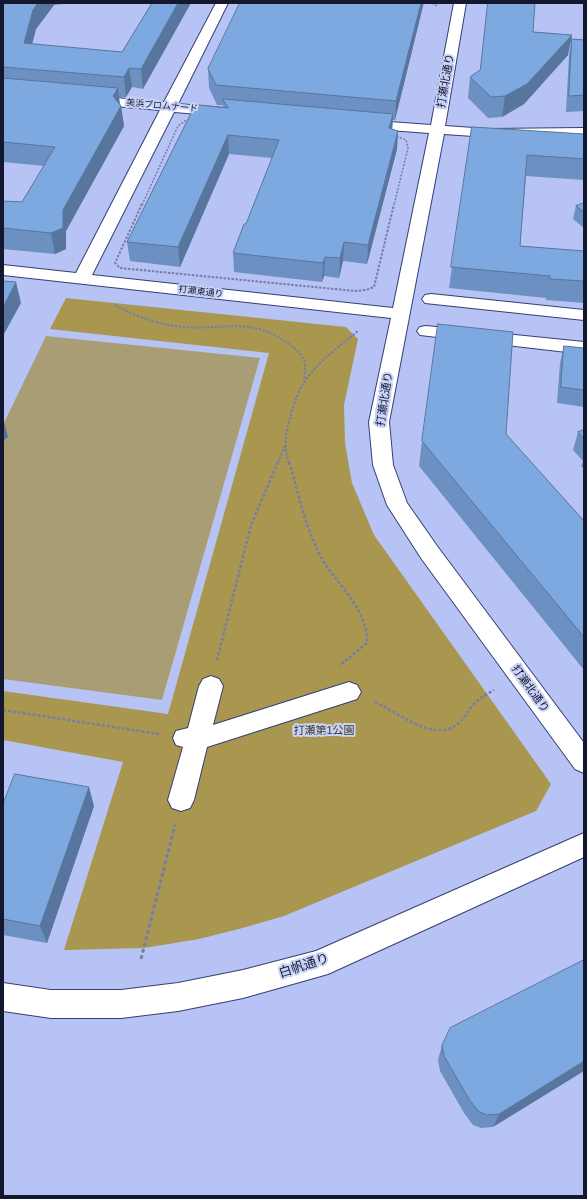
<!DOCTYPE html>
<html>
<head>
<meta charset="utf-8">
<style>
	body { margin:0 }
	#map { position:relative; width:587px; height:1199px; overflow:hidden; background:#b8c3f5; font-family:Helvetica,sans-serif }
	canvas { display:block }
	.frame { position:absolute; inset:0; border:4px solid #14182f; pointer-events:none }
</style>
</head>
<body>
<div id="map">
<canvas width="587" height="1199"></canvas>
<div class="frame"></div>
</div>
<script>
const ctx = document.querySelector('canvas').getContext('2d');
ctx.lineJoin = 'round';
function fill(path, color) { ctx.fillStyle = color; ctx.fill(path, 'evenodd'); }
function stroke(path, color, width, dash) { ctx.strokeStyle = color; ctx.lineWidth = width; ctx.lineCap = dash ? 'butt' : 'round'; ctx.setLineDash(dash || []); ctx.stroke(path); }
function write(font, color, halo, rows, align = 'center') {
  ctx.font = font + ' Helvetica,"Noto Sans JP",sans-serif'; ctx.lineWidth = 4; ctx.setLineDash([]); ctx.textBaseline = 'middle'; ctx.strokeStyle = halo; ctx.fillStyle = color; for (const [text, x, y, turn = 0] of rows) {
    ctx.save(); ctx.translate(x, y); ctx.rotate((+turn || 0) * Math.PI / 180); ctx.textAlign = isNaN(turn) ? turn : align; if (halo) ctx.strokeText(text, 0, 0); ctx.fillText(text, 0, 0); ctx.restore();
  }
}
const green = new Path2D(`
	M46 336 260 358 162 700 3 679V425Z`);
const forest = new Path2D(`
	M66 298 346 327 358 339 344 405 345 443 352 483 374 535 551 784 536 811 284 916 239 929 199 939 144 948 64 950 123 762 3 740V691L168 714 269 353 50 329Z`);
const pathFar3 = new Path2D(`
	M432 3 437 6
	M142 205 178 126 185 121 196 119 396 136 406 140 408 148 394 205`);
const pathFar2 = new Path2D(`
	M142 204 115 263 120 268 355 291 366 290 374 287 394 204
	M115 305C137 317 159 325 184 327 227 330 251 316 290 345 296 349 304 356 305 364 306 369 304 376 304 382
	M278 463 285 446
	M289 463C284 447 285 434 290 418 293 407 297 394 303 384 316 363 339 347 358 331`);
const pathFar1 = new Path2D(`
	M289 462C298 489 302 516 314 542 318 552 323 562 330 571 347 594 367 613 367 643L339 666
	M217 660 251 525 278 462
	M375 702C396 711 434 743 456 725 464 720 467 711 474 704 480 698 487 694 494 690
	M3 710 159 734`);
const path = new Path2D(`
	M141 959 175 825`);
const minor = new Path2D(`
	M216 3H228L178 104 224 108 229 109 231 112 229 115 224 116 174 112 92 275 393 308 429 133 362 128 357 127 355 124 357 121 362 120 431 125 454 3H466L445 126 488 129 584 128V136L488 137 444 134 389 422 393 465 407 503 437 546 584 743V773L575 769 421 558 387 505 373 465 369 422 391 318 3 275V265L76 273 160 110 91 104 86 103 84 100 86 97 91 96 164 102Z
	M431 294 584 310V320L425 303 422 299 425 295Z
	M426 326 584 342V354L420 335 417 331 420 327Z
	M211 676 219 679 223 686 213 725 349 682 357 685 361 692 357 699 207 747 194 800 190 808 181 811 172 808 168 800 183 747 176 745 173 738 176 731 188 728 199 686 203 679Z
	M584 833V857L328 974 243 998 178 1011 121 1018H51L3 1011V983L51 990H121L178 983 243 970 316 951Z`);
const wall = new Path2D(`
	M3 3H67L64 4 54 5 36 29 32 44 122 52 152 3 143 89 132 87 126 97H119L120 104 121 106 124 126 66 231V249L55 254 3 249V201L22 202 44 166 3 162Z
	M423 6 395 120H393L392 129 398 131 397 149 367 264 343 261 339 278 324 276 322 282 234 272 233 253 246 224 272 158 229 154 180 267 130 261 127 242 198 108H223V105H217L209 88 208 69Z
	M533 32 572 35 568 55 524 104 502 117 488 118 468 98 470 77Z
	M572 39 584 40V111L566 112 569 55Z
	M472 127 584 134V180L526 176 520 246 584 251V303L546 300V298L449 288Z
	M584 203V228L573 219 576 206Z
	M564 346 584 348V407L557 403 560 363Z
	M584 430V469L581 466 583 461 573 450 578 432Z
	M506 434 584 521V670L419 466 422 441Z
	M3 804 94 806 47 943 3 935Z
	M584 960 493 1127 481 1128 473 1125 464 1113 440 1071 438 1060 442 1045Z`);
const shadedWall = new Path2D(`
	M38 3H54V5L36 29 27 63 24 43 33 10Z
	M178 3H191L143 89 141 69Z
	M421 3H424L423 6 395 120 396 101Z
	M572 35 568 55 524 104 502 117 505 96Z
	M129 68 132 87 126 97 124 77Z
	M118 88 120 108 121 106 124 126 66 231V249L55 254 51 233 63 210 113 96Z
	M393 114 392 132 389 128Z
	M398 131 397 149 367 264 368 245Z
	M228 135 229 154 180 267 178 247Z
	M344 242 343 261 339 278 340 258Z
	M325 257 324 276 322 282 323 263Z
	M16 282 21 303 3 336V307Z
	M3 418 8 437 3 441Z
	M89 787 94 806 47 943 40 926Z
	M584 1061V1071L493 1127 499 1114Z`);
const building = new Path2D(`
	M3 3H38L33 10 24 43 122 52 152 3H178L141 69 129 68 124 77 3 67Z
	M240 3H421L396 101 216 85 208 69Z
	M488 3H535L533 32 572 35 527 84 505 96 491 97 470 77 480 70Z
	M572 39 584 40V95L569 96Z
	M3 78 118 88 113 96 121 106 63 210V228L51 233 3 228V201L22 202 55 147 3 142Z
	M223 99 393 114 389 128 398 131 368 245 344 242 340 258 325 257 323 263 233 253 244 224H246L279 140 228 135 178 247 127 242 194 107 198 108 199 105 228 108Z
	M472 127 584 134V159L527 155 520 246 584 251V281L550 279V276L451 267Z
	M584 203V212L576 206Z
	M3 281 16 282 3 307Z
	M438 324 513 332 506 434 584 521V637L422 441Z
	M564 346 584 348V390L561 387Z
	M584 430V439L578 432Z
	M15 774 89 787 40 926 3 919V804Z
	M584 960V1061L499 1114 487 1115 478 1111 469 1099 444 1056 442 1045 450 1028Z`);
const farStreetnames = [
	["美浜プロムナード",162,106,5],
	["打瀬東通り",201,292,7]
];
const streetNames = [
	["打瀬北通り",446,81,-80],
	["打瀬北通り",385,399,-81],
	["打瀬北通り",530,689,54]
];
const parkNames = [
	["打瀬第1公園",324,731]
];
const nearStreetnames = [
	["白帆通り",304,966,-18]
];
fill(green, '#a89d74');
fill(forest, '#a99750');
stroke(minor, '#363e73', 2);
stroke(pathFar3, '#757ea5', 1.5, [2, 1.5]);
stroke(pathFar2, '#757ea5', 2, [2.5, 1.5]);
stroke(pathFar1, '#757ea5', 2.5, [3, 2]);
stroke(path, '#757ea5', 3, [4, 2.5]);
fill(minor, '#fff');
fill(wall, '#6c90c1');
fill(shadedWall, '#58769d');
fill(building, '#7ea8e0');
stroke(building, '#58769d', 1);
write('9px', '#14182f', '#c8d1f7', farStreetnames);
write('11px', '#14182f', '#c8d1f7', streetNames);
write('11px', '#3e3616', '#c8d1f7', parkNames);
write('13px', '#14182f', '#c8d1f7', nearStreetnames);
</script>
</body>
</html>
